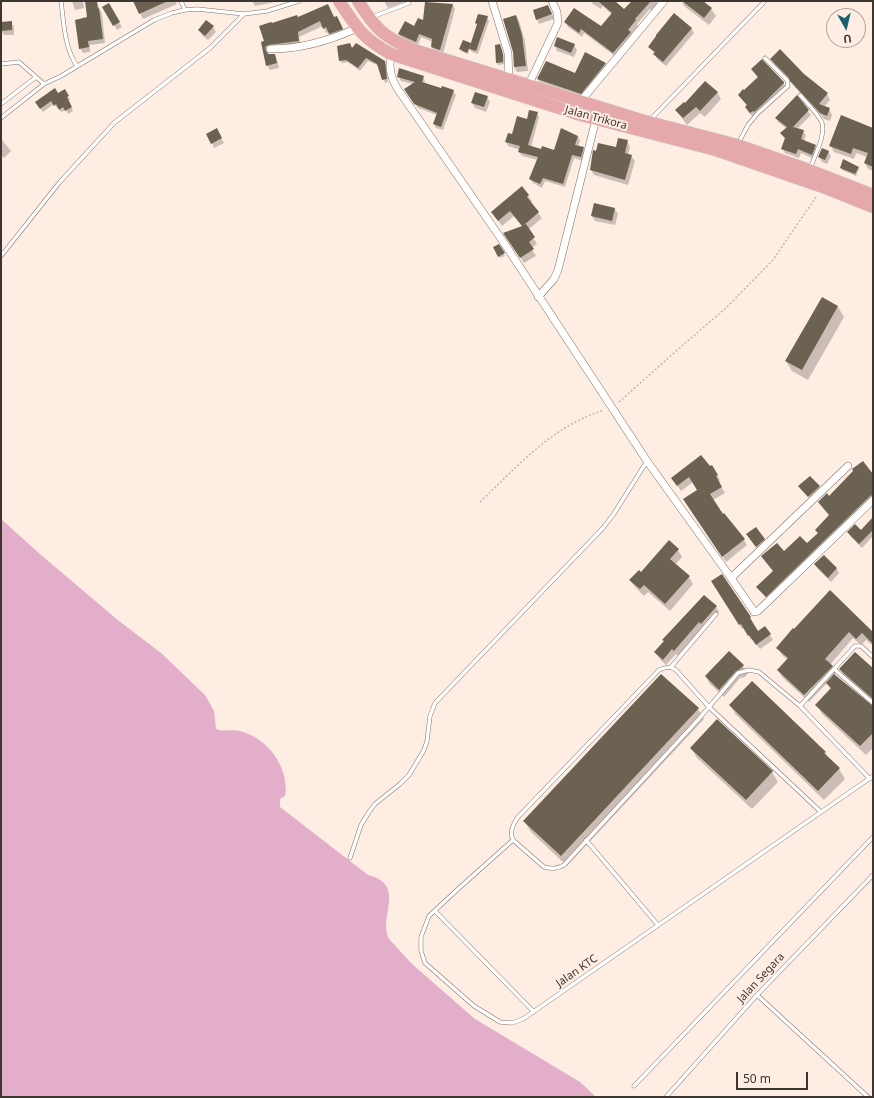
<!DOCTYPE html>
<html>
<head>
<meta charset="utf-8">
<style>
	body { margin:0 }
	#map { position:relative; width:874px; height:1098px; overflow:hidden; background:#feede3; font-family:"Noto Sans",sans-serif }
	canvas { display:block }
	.frame { position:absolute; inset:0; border:2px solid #3d3530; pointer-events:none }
	.north { position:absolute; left:826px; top:8px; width:40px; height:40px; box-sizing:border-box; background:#feede3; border:1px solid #b1a39b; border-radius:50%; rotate:172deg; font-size:11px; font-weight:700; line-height:16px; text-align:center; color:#3d3530 }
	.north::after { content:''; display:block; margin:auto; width:14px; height:18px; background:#186070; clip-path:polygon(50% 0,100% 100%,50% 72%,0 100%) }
	.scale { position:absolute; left:736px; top:1072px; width:72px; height:18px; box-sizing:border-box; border:2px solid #3d3530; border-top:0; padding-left:5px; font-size:12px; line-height:14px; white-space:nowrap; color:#3d3530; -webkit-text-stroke:3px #feede3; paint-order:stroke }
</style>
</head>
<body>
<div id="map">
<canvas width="874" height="1098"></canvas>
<div class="frame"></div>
<div class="north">U</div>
<div class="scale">50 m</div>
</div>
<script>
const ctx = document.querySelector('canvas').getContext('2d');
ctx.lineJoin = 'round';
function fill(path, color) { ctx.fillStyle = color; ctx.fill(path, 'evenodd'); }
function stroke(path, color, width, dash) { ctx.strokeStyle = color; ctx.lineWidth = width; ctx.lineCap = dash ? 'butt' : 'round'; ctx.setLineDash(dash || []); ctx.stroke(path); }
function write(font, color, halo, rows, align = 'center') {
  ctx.font = font + ' "Noto Sans",sans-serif'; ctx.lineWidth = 4; ctx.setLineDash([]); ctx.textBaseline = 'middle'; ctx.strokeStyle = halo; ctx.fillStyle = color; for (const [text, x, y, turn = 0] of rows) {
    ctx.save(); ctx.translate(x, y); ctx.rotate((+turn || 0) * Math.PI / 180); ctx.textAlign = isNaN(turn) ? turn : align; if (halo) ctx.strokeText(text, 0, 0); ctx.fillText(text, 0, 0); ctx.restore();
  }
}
const water = new Path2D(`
	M1 519 41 555 119 621 161 653 205 695 214 711 216 729C224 732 232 729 240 731 263 737 281 757 285 780 285 785 287 790 285 796L280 799V807L368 875C407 885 378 916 389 939L412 964 475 1019 580 1082 596 1097H1Z`);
const shadow = new Path2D(`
	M72 1H83L84 8 75 10Z
	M96 1 102 14 105 43 90 45V52L83 53 80 48 88 18Z
	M134 1H179L176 2 177 4 143 19Z
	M252 1H274L275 2 255 6Z
	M384 1H407L388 8Z
	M591 1H614L624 11 633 1H656L659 6 654 12 650 9 637 24 638 26 631 34 633 37 616 57 584 33 582 37 568 27 565 22 601 27 612 15 603 6 601 9 593 4Z
	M682 1H702L711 9 716 16 709 25 684 6Z
	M426 3 453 5 455 9 443 54 434 51 432 47 433 42 421 37 418 45 401 38 399 34 424 21Z
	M108 4 122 27 117 30 103 7Z
	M551 11 554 19 539 24 537 19Z
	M674 14 692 29 694 33 666 66 657 59 655 54 649 47Z
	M516 16 519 21 525 41 528 71 517 72 514 67V51Z
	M487 17 489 21 478 54 472 52 470 49 468 54 461 51 460 49 463 41 472 44Z
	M298 18 334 19 340 22 345 33 333 38 329 32 326 33 323 26 299 37 301 46 270 49 268 55H275L277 60 279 68 270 70 267 65 262 42Z
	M11 22 14 27V35H4L1 30V23Z
	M213 27 216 32 208 40 202 35 199 30Z
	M574 45 577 50 574 57 557 51 555 46Z
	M501 47 504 57V64L498 65 497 62Z
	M352 50 385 61 386 65 388 82 385 83 379 66 368 61 360 71 348 62 342 63 340 60Z
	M772 59 804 75 827 94 830 100 824 107 829 109 832 115 830 121 824 119 775 65Z
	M605 64 608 68 583 98 541 84 538 79 576 74Z
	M752 69 783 82 787 89 757 117 756 116 754 118 749 113 746 108 747 106 739 95 758 78Z
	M398 76 423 77 425 81 424 84 442 89 453 91 456 95 443 130 436 128 434 124 437 115 418 108 408 93 413 84 401 81Z
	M717 92 721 99 705 117 700 113 687 125 676 110 685 104Z
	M57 94H67L70 100H68L73 111 68 114 66 110 61 112 58 107 57 108 54 104 43 112 38 105Z
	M487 97 490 102 486 112 475 108 472 103Z
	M797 97 811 115 797 129 803 131 806 135 804 141 815 146 818 150 814 159 801 153 799 158 785 153 782 148 786 139 782 134 787 129 778 122 776 118Z
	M537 113 539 117 531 147 554 151 578 136 580 141 578 147 583 148 585 152 583 161 574 158 565 187 545 181 542 188 533 183 530 179 538 160 522 156 519 152 520 150 508 146 506 142 528 120Z
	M873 128V171L868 169 865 163 867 157 856 153 854 159 834 152 831 146Z
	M219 134 224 143 214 148 212 143Z
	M1 139 11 151 4 158 1 155Z
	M627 141 630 147 628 155 631 156 635 161 628 185 594 175 591 170 597 152 616 149Z
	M828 151 831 156 827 164 822 162 819 157Z
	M858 167 859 169 856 176 842 170 841 168Z
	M522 188 532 201 530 203 542 218 528 230 537 244 531 248 536 256 524 263 508 239 523 227 514 216 502 226 492 212Z
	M595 204 615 209 618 214 615 225 595 221 592 216Z
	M498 246 505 256 500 258 495 247Z
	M822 298 838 307 844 317 808 380 792 371 786 361Z
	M712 466 720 480 718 482 725 493 713 500 723 516 744 540 747 545 726 562 687 505 698 490 693 482 681 491 672 478Z
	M873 476V501L769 601 758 587 774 572 762 557 784 553 807 545 818 534 830 516 819 502Z
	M800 486 819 487 822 492 812 501Z
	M873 518V536L862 548 851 537 848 532 861 531Z
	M750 539H764L767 544 759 551Z
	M669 542 678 550 682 557 675 565 689 577 693 584 670 611 648 592 644 596 635 587 630 580 641 573Z
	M824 556 837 569 839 573 831 582 818 569 815 565Z
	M716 607 719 612 704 629 703 628 678 656 676 654 666 665 659 658 655 652Z
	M750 617 758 633 765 627 773 640 760 649 752 639 751 640 744 628 742 629 739 624Z
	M793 630 871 631 873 630V646L866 640 861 645 853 638 830 665 836 673 834 675 873 707V748L866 755 822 714 817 705 831 690 827 683 809 702 782 677 778 670 788 660 782 655 778 648Z
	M729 652 743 666 748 673 745 677 740 678 724 697 710 684 706 677Z
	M840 669H873V702L845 678Z
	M730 705 825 752 828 758 839 769 845 779 824 800 736 715Z
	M698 709 704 719 567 866 531 832 525 822Z
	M691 748 772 772 778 782 752 809 697 758Z`);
const building = new Path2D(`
	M85 1H97L98 9 99 8 103 39 88 41 89 47 79 49 75 20 87 17Z
	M133 1H168L139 14Z
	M598 1H615L624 9 632 1H651L635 19 636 20 628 30 631 32 613 53 581 29 579 33 564 22 574 8 601 26 612 13Z
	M682 1H703L712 8 704 18Z
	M425 2 453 4 440 50 431 47 432 39 419 34 416 42 398 34 405 21 414 26 418 18 423 20Z
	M109 3 120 22 113 26 102 7Z
	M328 4 334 17 337 16 343 29 329 34 326 27 323 29 320 21 298 32 299 41 268 45 265 47 266 51 268 54H275L277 63 266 66 261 42 264 41 259 26 271 22 272 23 297 15 298 17Z
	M548 5 552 14 536 20 533 10Z
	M674 13 692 28 663 62 653 54 655 52 648 47 656 36V35Z
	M478 14 488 16 476 51 469 49 477 24 475 23Z
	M516 15 522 35 526 66 514 67 513 52 503 19Z
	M206 20 214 26 205 36 198 30Z
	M12 21V30L1 31V22Z
	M557 37 575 44 571 53 554 46Z
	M463 40 471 43 467 53 459 49Z
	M350 43 352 48 356 43 385 61 387 79 382 80 377 64 366 58 358 68 346 60 339 61 337 46Z
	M500 44 503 54V62L496 63 495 45Z
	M780 49 804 74 828 93 819 104 830 108 827 116 820 113 790 81 789 78 770 59Z
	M585 52 606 63 581 94 537 79 546 61 575 73Z
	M762 59 784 82V83L763 104 754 112 753 111 750 113 745 107 747 105 738 95 743 89 744 90 758 77 751 69Z
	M399 68 424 76 422 82 441 88 442 86 454 90 441 127 433 124 437 113 414 104 404 89 415 82 397 77Z
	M705 81 718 92 700 111 696 107 683 118 675 110 684 102 685 103Z
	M55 88 58 93 65 89 69 96 67 97 72 107 65 111 63 107 59 110 56 104 54 106 51 101 40 109 35 102Z
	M475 92 488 96 484 107 471 103Z
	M797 95 809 110 793 127 804 130 801 139 816 145 812 155 798 149 796 154 781 149 785 138 780 133 787 127 775 118Z
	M529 110 538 112 528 145 541 149 542 146 554 150 561 128 578 136 575 145 584 147 581 157 572 155 563 184 543 178 540 184 529 179 538 157 518 152 520 146 505 142 508 133 512 134 517 116 527 119Z
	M841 115 873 128V167L864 163 868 153 853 148 851 154 829 146Z
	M217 128 222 138 211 144 206 134Z
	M618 138 628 140 625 153 632 155 625 180 590 170 593 150 596 151 598 143 616 147Z
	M822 148 829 151 825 160 818 157Z
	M843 159 859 167 855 174 840 168Z
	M522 186 529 195 527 197 539 212 524 225 526 224 535 237 529 242 534 249 520 258 503 233 522 226 510 211 498 221 491 212Z
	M594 203 615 208 612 221 591 216Z
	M499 244 505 253 498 257 493 247Z
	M822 297 838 306 802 370 785 361Z
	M701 455 710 466 712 465 718 475 716 476 722 487 710 494 723 514 724 513 745 539 722 557 683 499 697 490 689 477 677 486 671 478Z
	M863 461 873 474V495L870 496 766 597 756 587 773 571 761 556 777 543 784 551 800 536 807 543 818 533 815 530 829 515 818 502 827 493 829 496 853 471 852 469Z
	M810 476 820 486 808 497 798 486Z
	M873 517V530L859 544 847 532 855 524 861 530Z
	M756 527 765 539 756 547 746 534Z
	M669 540 679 549 670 559 690 576 665 604 644 585 640 589 629 580 639 570 641 572Z
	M824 555 837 568 828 578 814 564Z
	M722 574 751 617 750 618 758 631 765 626 771 634 756 645 749 635 748 636 741 624 739 625 711 581Z
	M830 590 873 632V644L862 633 856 639 849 632 825 659 833 666 804 695 777 670 788 658 776 648 793 628 794 629Z
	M704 595 717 606 701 624 699 622 674 651 672 649 663 660 654 652 664 641 662 640Z
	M729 651 744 665 740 669 736 671 719 690 705 676Z
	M855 652 873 668V699L839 669Z
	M661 674 699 708 561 856 523 821Z
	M834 674 873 706V733L860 746 815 705 831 688 826 683Z
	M752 681 826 752 824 753 840 768 818 791 729 705Z
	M717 719 773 771 746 800 690 748Z`);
const path = new Path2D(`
	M619 402 683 345 726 308 773 260 816 197
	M480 502C519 465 551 427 604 410`);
const lane = new Path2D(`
	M61 1C64 23 64 47 77 66
	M181 1 185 10
	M372 17 409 3
	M1 64 19 62 44 84 61 76 154 20 172 13 185 10 197 9 244 14 267 11 299 1
	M800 95C806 102 819 115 822 123 826 135 814 157 810 169
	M1 104 36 77
	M1 118 44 84
	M651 119 765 1
	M739 142 748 125 758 113 788 86 787 80 765 58
	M1 256 59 183 114 123 210 48 244 14
	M671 667 716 614
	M834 669 855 646H861L873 657
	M800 706 870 779
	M821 812 709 707 676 670C670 666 666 667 659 670L518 817C513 825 509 831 513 840L544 867C552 869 557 869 564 865L697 721 738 673 749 670 759 672 800 706 834 669 873 703
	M513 840 458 889 429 916 421 937V951L425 963 474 1006 500 1022 512 1023 523 1019 873 776
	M586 840 658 925
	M350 858 361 825 369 812 375 804 400 784 409 775 424 750 427 741 430 716 435 703 603 528 613 515 647 461
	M435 911 534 1012
	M757 995 868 1097
	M634 1086 873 837
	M666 1097 757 995 873 875`);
const street = new Path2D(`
	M492 1 508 53 509 81
	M270 49C300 49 329 41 357 28
	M391 54C389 67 390 76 397 88L504 243 647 461 731 578 753 610 754 612 758 611 873 500
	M527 88 558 23 557 12 552 1
	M580 102 664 1
	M538 297 554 279 558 270 596 119
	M731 578 848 466`);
const primary = new Path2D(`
	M339 1C356 27 363 39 391 54L581 115 716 150 823 187 873 207
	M358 1C375 28 383 37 414 50L641 120 737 145 809 170 873 195`);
const streetNames = [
	["Jalan Trikora",596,118,15],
	["Jalan KTC",577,971,-35],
	["Jalan Segara",761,978,-47]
];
fill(water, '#e2aec9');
fill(shadow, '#0003');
fill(building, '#6b6251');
stroke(lane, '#847267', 4.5);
stroke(street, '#847267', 8);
stroke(primary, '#d4d3d1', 13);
stroke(path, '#c4b5ad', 1.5, [2, 2]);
stroke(lane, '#fff', 3.5);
stroke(street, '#fff', 7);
stroke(primary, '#e5a9ac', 12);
write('11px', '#3d3530', '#feede3', streetNames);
</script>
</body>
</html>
